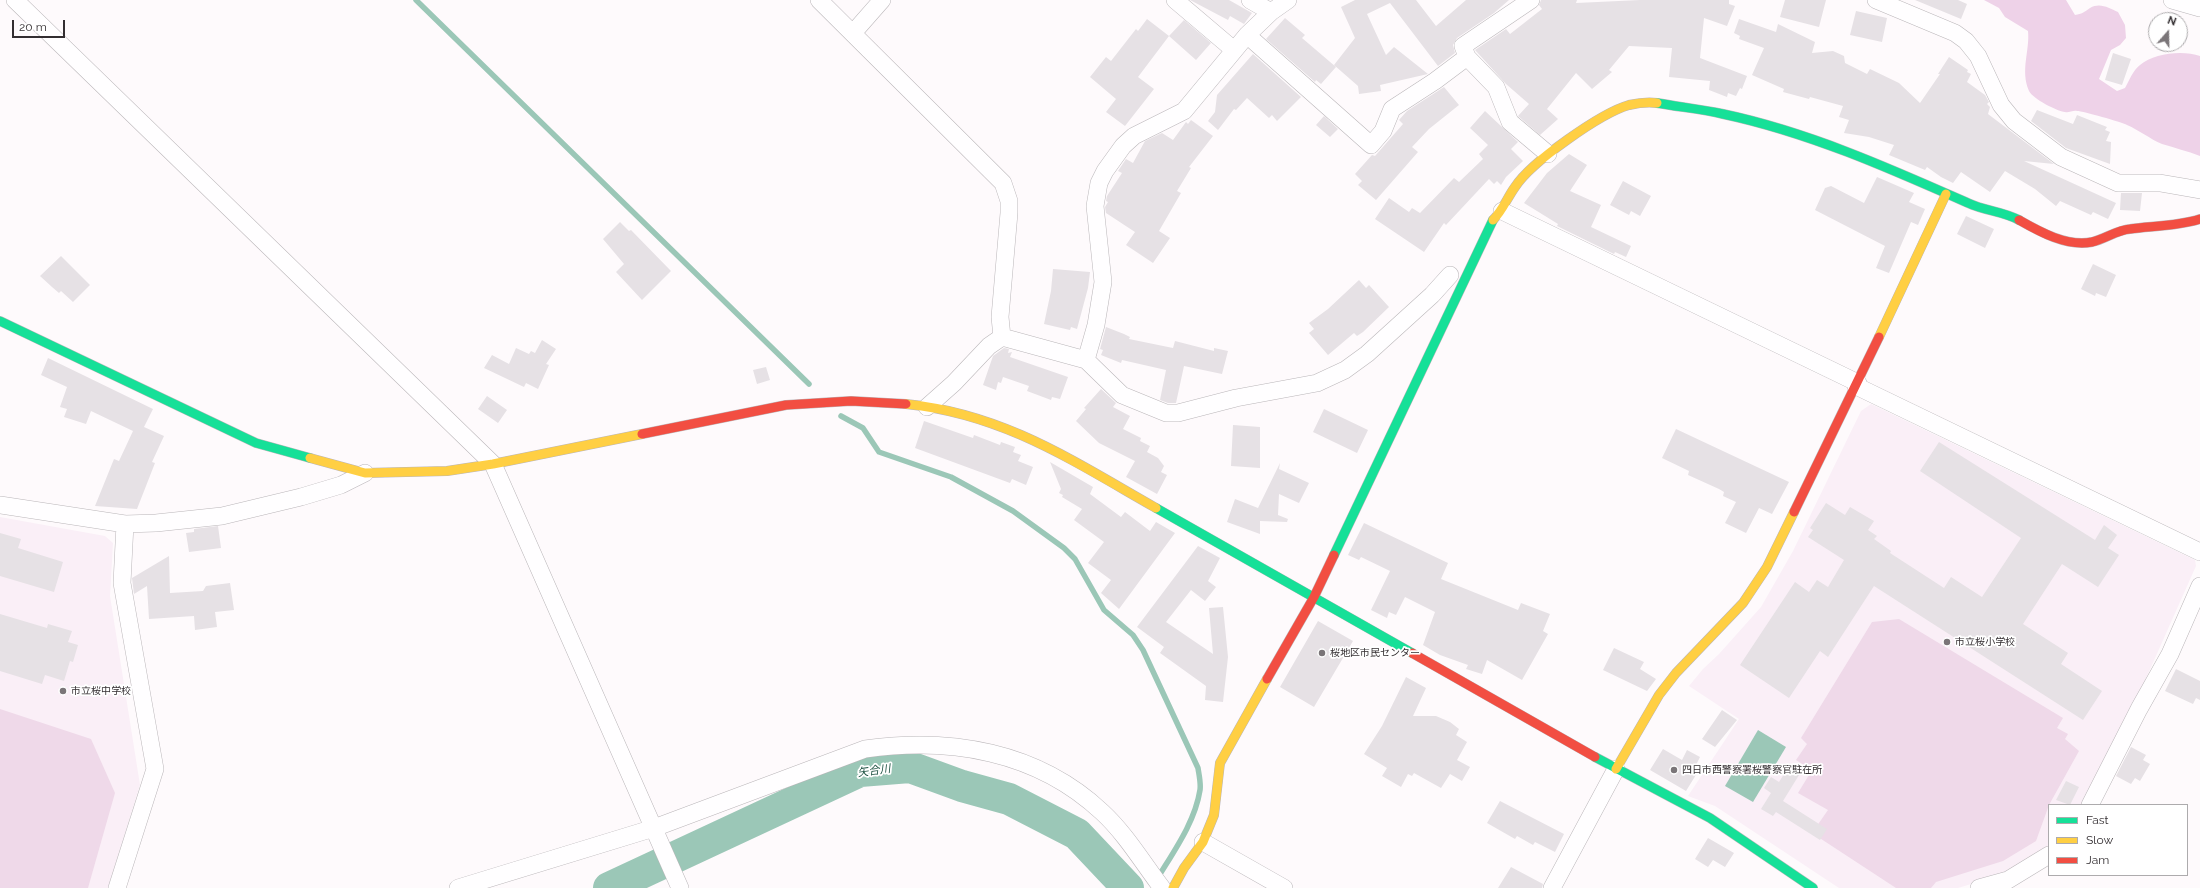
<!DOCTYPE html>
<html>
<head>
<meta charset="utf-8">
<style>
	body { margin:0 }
	#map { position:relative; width:2200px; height:888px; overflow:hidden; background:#fefafc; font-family:Raleway,sans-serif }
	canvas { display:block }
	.legend { position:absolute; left:2048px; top:804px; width:140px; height:72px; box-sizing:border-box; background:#fff; border:1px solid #adabad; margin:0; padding:5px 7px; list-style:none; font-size:12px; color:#332e31 }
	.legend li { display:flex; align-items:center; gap:8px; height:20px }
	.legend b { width:20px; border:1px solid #adabad }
	.north { position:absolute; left:2148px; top:12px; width:40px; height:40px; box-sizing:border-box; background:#fff; border:1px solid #adabad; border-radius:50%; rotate:20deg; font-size:11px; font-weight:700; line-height:16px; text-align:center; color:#332e31 }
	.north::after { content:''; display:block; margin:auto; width:14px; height:18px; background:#7a7578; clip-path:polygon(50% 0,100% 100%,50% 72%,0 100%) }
	.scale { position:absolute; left:12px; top:20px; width:53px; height:18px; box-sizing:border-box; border:2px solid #332e31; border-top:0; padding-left:5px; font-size:12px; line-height:14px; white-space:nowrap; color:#332e31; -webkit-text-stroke:3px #fff; paint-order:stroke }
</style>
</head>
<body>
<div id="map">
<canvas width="2200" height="888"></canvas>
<ul class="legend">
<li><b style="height:5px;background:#16e098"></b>Fast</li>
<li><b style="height:5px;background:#ffcf43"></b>Slow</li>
<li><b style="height:5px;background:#f24e42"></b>Jam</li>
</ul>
<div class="north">N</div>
<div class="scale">20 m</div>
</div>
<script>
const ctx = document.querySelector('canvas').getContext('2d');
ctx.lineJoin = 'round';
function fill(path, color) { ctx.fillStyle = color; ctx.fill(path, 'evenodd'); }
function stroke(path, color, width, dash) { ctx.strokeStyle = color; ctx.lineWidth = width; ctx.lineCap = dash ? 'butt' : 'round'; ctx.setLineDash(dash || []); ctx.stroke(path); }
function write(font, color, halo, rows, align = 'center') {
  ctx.font = font + ' Raleway,"Noto Sans JP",sans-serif'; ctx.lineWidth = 3.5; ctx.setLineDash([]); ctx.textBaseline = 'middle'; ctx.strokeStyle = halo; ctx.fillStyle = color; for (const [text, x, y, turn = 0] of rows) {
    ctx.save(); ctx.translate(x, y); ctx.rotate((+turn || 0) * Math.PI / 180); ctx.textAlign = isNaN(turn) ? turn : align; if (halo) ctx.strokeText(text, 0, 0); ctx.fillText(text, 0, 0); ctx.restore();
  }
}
const built = new Path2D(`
	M1871 404 2195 560 2196 566 2139 694 2081 805H2049V846L2004 874 1958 888H1839L1715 806 1688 796 1739 719 1689 686 1703 669 1719 654 1761 607 1793 551 1861 411Z
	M0 517 105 536 113 543 110 596 140 785 108 888H0Z`);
const green = new Path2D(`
	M1899 619 2063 718 2057 728 2068 734 2065 739 2079 751 2049 805 2036 841 2003 861 1936 882 1931 888H1896L1812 833 1828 810 1798 793 1812 770 1796 760 1807 744 1801 738 1872 622Z
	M0 709 91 739 115 793 88 888H0Z`);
const forest = new Path2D(`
	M1984 0H2066L2075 15C2082 14 2084 12 2090 8 2100 2 2109 8 2118 12L2125 25 2126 38 2120 45 2111 50 2099 79 2117 91 2125 88C2129 81 2133 70 2140 65 2154 53 2183 50 2200 56V156C2187 151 2175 148 2162 144 2150 139 2139 130 2127 125 2121 122 2083 111 2077 111 2073 110 2069 113 2065 112 2057 111 2033 99 2029 91 2020 70 2030 51 2028 31L2005 17 1999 8Z`);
const water = new Path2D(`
	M1758 730 1786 747 1753 802 1725 786Z`);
const stream = new Path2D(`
	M416 0 809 384
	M841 416 863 428 879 452 951 477 1013 511 1064 548 1075 559 1104 610 1133 635 1143 650 1198 768C1199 775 1201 783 1200 790 1195 822 1174 851 1157 879`);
const river = new Path2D(`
	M609 888 860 771 910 767 962 786 1009 799 1077 834 1128 888`);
const building = new Path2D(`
	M1190 0H1229L1252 13 1244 24 1230 16 1228 20Z
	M1355 0H1416L1436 26 1466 0H1509L1494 13 1457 38 1453 45 1455 53 1438 66 1390 3 1367 14 1386 55 1394 47 1428 74 1380 85 1381 91 1359 94 1358 86 1334 65 1355 38 1341 7Z
	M1541 0H1577L1576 3 1640 0H1729V4L1735 6 1727 26 1704 18 1700 58 1747 76 1742 89 1740 88 1736 96 1728 93 1727 97 1709 90 1710 81 1669 77 1672 48 1629 46 1609 70 1612 72 1592 89 1576 73 1547 109 1558 119 1540 135 1518 116 1529 104 1506 84 1475 50 1506 29 1510 34 1542 9 1539 5Z
	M1785 0H1826L1819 27 1780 17Z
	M1915 0H1958L1967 4 1961 19Z
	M1856 11 1887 18 1882 42 1850 35Z
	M1285 18 1305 35 1302 38 1336 67 1321 84 1316 80 1315 82 1266 39Z
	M1147 19 1169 36 1184 20 1211 43 1196 60 1169 36 1138 77 1154 89 1125 126 1106 112 1116 99 1090 77 1106 57 1111 61 1136 29 1138 31Z
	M1739 19 1776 32 1778 24 1815 42 1812 53 1833 51 1844 56 1845 63 1867 74 1870 69 1899 83 1920 103 1940 74H1938L1949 57 1968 70 1967 72 1971 74 1967 82 1985 95 1989 102 1987 104 1990 107 1988 114 2054 164 2024 161 2116 203 2108 219 2093 212 2091 215 2060 201 2056 206 2035 189 2005 171 1990 192 1961 172 1953 183 1941 177 1927 167 1925 170 1889 155 1894 145 1869 137 1844 133 1849 120 1839 117 1843 106 1810 97 1809 99 1783 92 1784 89 1752 75 1764 48 1739 39 1740 36 1734 33Z
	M2113 53 2131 59 2122 85 2105 80Z
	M1253 54 1301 97 1277 121 1272 115 1269 118 1247 98 1236 110 1234 109 1218 130 1208 121 1215 112 1217 95Z
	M1444 87 1459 105 1429 129 1412 147 1418 152 1376 200 1358 185 1362 181 1355 174 1372 155 1375 156 1403 124 1399 120 1407 111Z
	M2037 110 2073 124 2077 115 2107 127 2105 130 2110 132 2106 141 2111 142 2110 164 2066 148 2031 121Z
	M1485 111 1518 142 1511 149 1523 161 1506 177 1501 185 1497 181 1494 184 1489 179 1446 225 1444 223 1424 252 1375 219 1389 198 1409 212 1412 208 1420 213 1454 178 1459 182 1483 159 1479 154 1488 145 1470 128Z
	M1324 116 1338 129 1330 137 1316 125Z
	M1191 120 1213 136 1189 167 1191 168 1177 191 1181 193 1159 231 1170 238 1153 263 1126 245 1135 232 1106 213 1105 207 1108 202 1106 201 1107 196 1122 173 1118 171 1126 159 1133 163 1145 141 1162 133 1173 140 1186 122 1188 124Z
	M1569 154 1587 165 1570 191 1601 205 1591 227 1631 246 1626 257 1615 252 1614 254 1557 226 1558 224 1524 203 1547 173Z
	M1877 177 1914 193 1909 202 1925 209 1918 225 1911 222 1889 273 1876 268 1885 246 1815 210 1825 188 1831 186 1864 203Z
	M1623 181 1651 196 1640 216 1631 211 1629 215 1610 205Z
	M2121 193H2142L2140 211 2120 210Z
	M1966 216 1994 229 1985 248 1957 234Z
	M620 222 629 231 631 230 671 271 642 300 616 272 624 264 603 239Z
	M61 256 90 285 73 302 61 291 59 293 52 287 40 276Z
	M2093 264 2116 275 2106 297 2096 293 2095 296 2081 289Z
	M1053 269 1090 272 1088 288 1077 329 1071 327 1070 330 1044 324 1051 291Z
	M1359 280 1366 288 1369 285 1389 307 1363 332 1357 336 1354 333 1328 355 1309 333 1314 329 1309 323 1328 309Z
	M1106 327 1124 334 1130 337 1129 339 1173 348 1175 341 1214 351V348L1228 351 1222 374 1184 366 1176 403H1168L1160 400 1166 370 1122 360 1121 363 1101 355 1103 350 1100 349Z
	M542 340 556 349 546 364 549 365 538 389 526 383 524 387 484 368 492 355 509 364 516 348 529 354 531 351 535 353Z
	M1004 348 1009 349 1008 353 1012 352 1010 357 1068 377 1060 399 1052 397 1051 400 1027 391 1029 386 1003 377 1001 383 998 382 996 390 983 385 993 356Z
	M48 358 153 409 144 427 164 436 152 462 155 463 137 509 95 506 114 459 119 461 133 431 91 411 86 424 64 417 67 409 60 407 67 387 41 375Z
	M766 367 770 380 757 384 753 370Z
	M1101 389 1116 403 1113 407 1130 416 1123 429 1141 438 1140 441 1150 446 1147 452 1158 458 1164 466 1161 472 1167 475 1157 494 1126 477 1135 461 1099 443 1076 421 1086 409 1084 408Z
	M487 396 507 410 498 423 478 409Z
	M1324 409 1368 430 1357 453 1313 432Z
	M924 421 973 438 974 435 1000 445 1001 442 1015 447 1013 452 1021 455 1018 461 1033 467 1026 485 1012 479 1010 483 915 448Z
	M1233 425 1260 427V468L1231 466Z
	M1676 429 1789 482 1772 514 1759 508 1746 533 1725 523 1736 502 1723 496 1724 492 1719 489 1688 475 1689 471 1662 458Z
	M1939 442 2095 540 2104 525 2117 535 2108 548 2119 555 2098 587 2062 564 2023 624 2068 653 2061 664 2102 691 2083 720 1874 586 1828 657 1820 651 1789 698 1740 665 1795 582 1809 592 1817 580 1828 587 1844 560 1808 537 1813 530 1810 528 1826 503 1845 515 1850 507 1874 521 1868 530 1877 536 1874 539 1891 551 1890 553 1944 588 1951 577 1982 597 2021 538 1920 471Z
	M1050 462 1093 487 1090 494 1121 517 1125 512 1150 531 1156 522 1175 533 1119 609 1101 593 1111 580 1088 563 1104 542 1074 520 1082 509 1062 497 1063 495 1059 493 1061 489Z
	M1280 463 1279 469 1309 483 1299 503 1279 494 1278 515 1288 519 1287 522 1260 521V534L1227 522 1235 499 1258 508Z
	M1364 523 1448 563 1441 579 1518 610 1521 603 1550 614 1543 631 1548 634 1522 680 1487 660 1482 674 1466 669 1468 665 1440 655 1423 645 1435 612 1405 597 1396 615 1389 612 1387 618 1371 610 1390 571 1361 557 1359 560 1348 555Z
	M218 526 221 548 189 552 186 533 194 532V529Z
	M0 533 21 539 18 548 63 562 54 592 0 576Z
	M1198 546 1220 558 1208 581 1216 587 1205 601 1191 590 1166 622 1213 654 1209 608 1223 607 1228 657 1223 702 1205 700 1206 686 1160 653 1164 647 1137 627Z
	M169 556 170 593 203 591 206 586 230 583 234 610 215 612 217 627 195 630 194 616 149 619 147 586 134 594 132 578Z
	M0 614 47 628 48 624 72 631 68 642 78 645 73 662 70 661 64 681 45 675 42 684 0 671Z
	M1318 621 1353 641 1314 707 1280 687Z
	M1614 648 1644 662 1640 669 1656 679 1647 691 1603 670Z
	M2176 669 2200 681V700L2196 698 2193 704 2165 691Z
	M1406 677 1426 688 1413 716H1436L1450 722 1459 729 1456 735 1467 742 1457 760 1470 767 1462 781 1450 774 1441 788 1414 773 1412 776 1408 774 1401 787 1382 776 1387 768 1364 754 1382 726Z
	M1722 710 1737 720 1715 747 1702 739Z
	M2131 747 2146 755 2143 760 2150 764 2140 781 2135 778 2131 784 2116 776Z
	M1663 749 1682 760 1687 750 1700 757 1695 767 1699 770 1686 791 1650 770Z
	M1788 768 1799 775 1783 801 1827 829 1820 840 1776 812 1773 816 1761 809 1771 793 1764 788 1771 777 1779 782Z
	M2066 781 2079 787 2070 805 2056 800Z
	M1500 801 1564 834 1555 852 1535 842 1533 845 1517 836 1515 839 1487 823Z
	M1708 838 1734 853 1725 867 1713 860 1708 867 1695 859Z
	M1511 867 1543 884 1542 888H1498Z`);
const street = new Path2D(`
	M15 0 493 464 680 888
	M819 0 1003 183 1009 201V213L1000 317 1002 337
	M1175 0 1234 50
	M1250 0 1271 12
	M1531 0 1463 46 1467 57 1496 87 1510 122 1548 154
	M1876 0 1955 33 1966 41 1978 56 2001 105 2014 121 2061 157 2118 183H2160L2200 190
	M2172 0 2200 8
	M853 33 882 0
	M1247 35 1371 145 1383 131 1392 109 1435 81 1467 57
	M1502 211 1858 383
	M1086 360 1096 325 1103 282 1095 206 1099 183 1105 171 1123 146 1134 136 1184 111 1247 35 1271 12 1288 0
	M1856 386 2200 552
	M927 407 954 383 989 346 1002 337 1086 360 1122 395 1166 413H1178L1236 398 1317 383 1345 370 1367 354 1432 295 1450 275
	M0 505 125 524 156 523 222 516 301 497 341 485 365 473
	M2090 805 2139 709 2170 654 2200 586
	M1203 842 1284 888
	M117 888 155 769 122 583 125 524
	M458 888 654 828 865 749C950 737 1037 751 1102 812 1125 833 1143 863 1162 888
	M1552 888 1616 769
	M1979 888 2008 880 2049 855`);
const fast = new Path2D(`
	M1657 103C1679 107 1701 109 1723 114 1808 132 1889 168 1968 203 1985 211 2002 211 2019 220
	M0 321 256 443 310 458
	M1156 508 1412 653
	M1334 555 1493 220
	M1595 757 1710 818 1813 888`);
const slow = new Path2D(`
	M1493 220C1503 210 1507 198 1515 187 1531 162 1601 113 1629 105 1638 103 1649 102 1657 103
	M1879 337 1946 194
	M906 404C1004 414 1073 461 1156 508
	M310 458 365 473 447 471 493 464 642 434
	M1616 769 1659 695 1676 673 1743 603 1767 567 1794 512
	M1173 888 1184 868 1203 842 1214 815 1220 763 1267 679`);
const jam = new Path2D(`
	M2019 220C2040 232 2067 247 2092 242 2105 239 2117 230 2130 229 2153 226 2178 226 2200 219
	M642 434 786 405 851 401 906 404
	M1794 512 1879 337
	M1412 653 1595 757
	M1267 679 1314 597 1334 555`);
const markers = [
	[1947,642,4,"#7a7578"],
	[1322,653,4,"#7a7578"],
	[63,691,4,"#7a7578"],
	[1674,770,4,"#7a7578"]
];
const poiNames = [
	["市立桜小学校",1955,642],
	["桜地区市民センター",1330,653],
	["市立桜中学校",71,691],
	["四日市西警察署桜警察官駐在所",1682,770]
];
const waterNames = [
	["矢合川",874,771,-8]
];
fill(built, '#faeff7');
fill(green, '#efd9e9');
fill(forest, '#eed2e8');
fill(water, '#9bc7b7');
stroke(stream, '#9bc7b7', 5.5);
stroke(river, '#9bc7b7', 32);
fill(building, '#e6e1e5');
stroke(street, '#bab6b9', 18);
stroke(fast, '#bab6b9', 10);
stroke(slow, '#bab6b9', 10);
stroke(jam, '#bab6b9', 10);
stroke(street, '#fffeff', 17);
stroke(fast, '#16e098', 9);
stroke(slow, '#ffcf43', 9);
stroke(jam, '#f24e42', 9);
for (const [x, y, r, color] of markers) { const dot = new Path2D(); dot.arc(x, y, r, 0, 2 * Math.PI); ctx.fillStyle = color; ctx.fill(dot); stroke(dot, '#fff', 1.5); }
write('10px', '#332e31', '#fff', poiNames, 'left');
write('italic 11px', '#164c3c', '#fff', waterNames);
</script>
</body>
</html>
